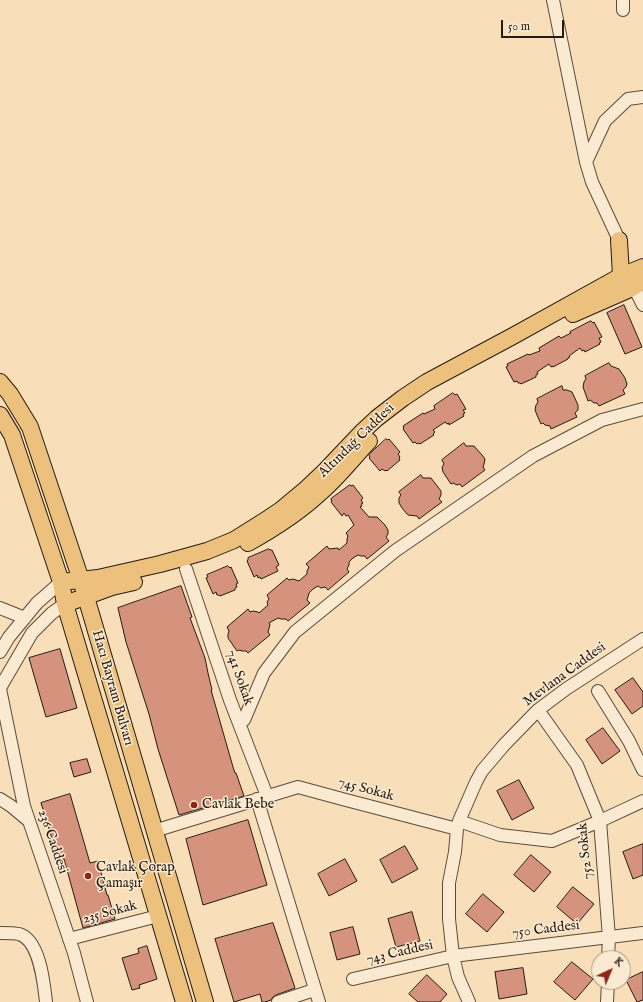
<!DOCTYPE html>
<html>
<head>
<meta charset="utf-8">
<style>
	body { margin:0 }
	#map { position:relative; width:643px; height:1002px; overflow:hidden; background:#f8dfba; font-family:"IM FELL English",serif }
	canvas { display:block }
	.north { position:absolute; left:591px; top:950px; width:40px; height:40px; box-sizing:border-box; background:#faead2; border:1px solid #a69784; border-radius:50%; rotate:44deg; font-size:11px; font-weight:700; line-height:16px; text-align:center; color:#271a10 }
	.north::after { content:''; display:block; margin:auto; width:14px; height:18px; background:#8f2418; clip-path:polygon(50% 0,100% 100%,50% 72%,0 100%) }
	.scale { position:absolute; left:501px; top:20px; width:63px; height:18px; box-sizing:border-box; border:2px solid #271a10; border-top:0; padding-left:5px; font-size:12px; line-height:14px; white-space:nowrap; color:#271a10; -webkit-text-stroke:3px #faead2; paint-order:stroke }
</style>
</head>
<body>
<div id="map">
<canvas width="643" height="1002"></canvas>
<div class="north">K</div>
<div class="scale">50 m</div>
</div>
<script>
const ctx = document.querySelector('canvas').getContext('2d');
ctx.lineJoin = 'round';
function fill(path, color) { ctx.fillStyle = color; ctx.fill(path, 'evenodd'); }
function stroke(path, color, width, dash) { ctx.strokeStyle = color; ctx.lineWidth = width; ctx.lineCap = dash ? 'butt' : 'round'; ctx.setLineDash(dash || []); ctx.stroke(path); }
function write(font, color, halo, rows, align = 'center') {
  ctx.font = font + ' "IM FELL English",serif'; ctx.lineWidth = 3; ctx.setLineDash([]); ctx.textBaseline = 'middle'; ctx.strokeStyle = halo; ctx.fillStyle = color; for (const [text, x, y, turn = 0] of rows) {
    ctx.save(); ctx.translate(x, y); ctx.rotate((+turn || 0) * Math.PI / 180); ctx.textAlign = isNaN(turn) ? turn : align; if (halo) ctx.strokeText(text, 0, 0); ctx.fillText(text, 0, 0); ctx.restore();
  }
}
const building = new Path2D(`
	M624 305 642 347 625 354 607 313Z
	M591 321 593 323 594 322 602 337 599 338 601 342 599 343 600 344 585 352 584 350 582 351 580 348 569 356 570 357 568 358V359L553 367V366L551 367 549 364 537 372 538 374 536 375V377L521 384 520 383H518L517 381 514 382 506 367 508 366 507 364 528 354 529 355 540 351 539 348 559 336 561 338 571 333 570 332Z
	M609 363 611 366 619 369 625 378 627 384 626 387 623 390 625 394 599 406 597 403H594L590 400 588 401 583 387 584 382 586 379 585 376Z
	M562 386 563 390H567L572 392 578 405V410L575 413 577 417 551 429 550 426 545 425 543 423 541 424 537 415 535 410 536 405 538 402 537 399Z
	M453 393 455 395 457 394 466 409 463 410 465 413 463 414 464 416 449 425V423L447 424 445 422 433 430 435 432 433 434 434 435 420 444 419 443 417 444 415 442 413 443 403 429 404 428 403 426 423 413 424 414 435 409 434 406Z
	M386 439 388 440 389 439 400 452 398 454 400 457 399 458 400 460 387 471 386 470 385 471 382 469 380 471 369 458 370 457 369 455Z
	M464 443 466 446H474L482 455 485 459 484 464 483 467 485 470 462 487 460 484 457 485 453 483 451 484 443 472 442 467 444 464 442 460Z
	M421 475 423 478H431L441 491V495L439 499 442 502 419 519 417 516 408 515 402 508 399 503V498L401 495 399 492Z
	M350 485 351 486 353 485 363 498 361 500 363 503 361 504 362 506 360 507 369 517H377L385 525 388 530V534L386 537 389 541 367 559 365 556H361L358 555 353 558 349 562V565L347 569 349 572 328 590 325 587 321 588 318 586 313 589 309 593 307 600 310 603 288 621 286 619H281L278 618 269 623 270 625 268 632 270 635 248 653 246 651H242L239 650 237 651 228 638V634L229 631 227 627 248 609 250 612 253 611 258 612 259 613 268 605 267 602 269 599 267 595 287 578 289 580 293 579 299 581 307 574V571L309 567 306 564 327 546 329 549 338 548 339 550 347 543V539L348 536 346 533 354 525 348 515 346 516 344 513 342 516 331 502 332 501 331 499Z
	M269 549 270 550H272L279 565 276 567 278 571 261 579 260 577 258 578 257 575 254 577 247 561 248 560V558Z
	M228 566 230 568 231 567 238 583 236 584 237 587 235 588V590L220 596 219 595H217L216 592 213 594 206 578 208 577 207 575Z
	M181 586 192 617 190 618 205 658 208 673 212 690H211L233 767 235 773H236L244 796 179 815 158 749 149 714 126 642 118 608Z
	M60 649 77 708 46 717 29 658Z
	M633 678 643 692V706L632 714 615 690Z
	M603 728 620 751 602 764 586 740Z
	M87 759 91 772 74 777 70 763Z
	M519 780 534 808 512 820 497 791Z
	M70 794 90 863 98 861 107 895H108L115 919 83 928 64 859 59 861 41 803Z
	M248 820 267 885 203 905 186 839Z
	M643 844V875L633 879 623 852Z
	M405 846 418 869 392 883 380 860Z
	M531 855 551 872 534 892 514 875Z
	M345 859 357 881 329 896 318 874Z
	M573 887 594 904 577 924 557 907Z
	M483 894 504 912 487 932 466 914Z
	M412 912 420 941 396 947 388 919Z
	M273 923 295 988 276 995 273 997 271 1000 265 1002H262L260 994 234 1002 215 939Z
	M353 927 360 954 337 960 330 933Z
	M147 946 157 979 139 985 140 988 132 990 122 958 139 953 138 949Z
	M572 962 593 979 575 1000 554 982Z
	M523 968 527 994 499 999 495 972Z
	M643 972V1000L637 1002 626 980Z
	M427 975 447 994 440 1002H418L409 994Z`);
const minor = new Path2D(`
	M553 0 586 162 592 182 619 240
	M623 10V0
	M586 162 605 121 628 99 643 97
	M634 287 643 305
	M186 569 230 700 267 796
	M0 608 25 618
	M0 652 9 637 37 603 61 582
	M0 688 32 633 52 613 65 604
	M0 689 24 806 74 953 87 1002
	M598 691 629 741 643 770
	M538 710 577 765 600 821 609 938 608 958
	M244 720 264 673 295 632 395 551 533 456 602 420 643 409
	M0 799 11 806 29 821
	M257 799 319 1002
	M459 821 500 835 552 841 600 821 643 801
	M154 831 298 787 346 800 457 829
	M0 933C6 933 14 933 19 934 40 940 44 984 46 1002
	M69 939 158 916
	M353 979 453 956 643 933
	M278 1002 314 990
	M469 1002 458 977 453 956 449 919V883L455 852 457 829 459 821 476 782 482 771 504 745 538 710 566 689 643 639
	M607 1002 608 982`);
const major = new Path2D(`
	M619 240 621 276 627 285
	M573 314 630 289 643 281
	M0 382 10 394 30 427 81 580 205 1002
	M0 415 12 435 61 582 65 604 184 1002
	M248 543C275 528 300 512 322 491 339 476 353 458 369 441
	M61 582 98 578 160 564 207 551 234 540 269 518 281 510 305 490 325 471 363 431 377 418 403 398 427 382 513 336 621 276 643 267
	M65 604 112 587 134 582`);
const markers = [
	[194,805,4,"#8f2418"],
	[88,876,4,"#8f2418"]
];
const streetNames = [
	["Altındağ Caddesi",357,441,-44],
	["Mevlana Caddesi",565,675,-36],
	["741 Sokak",239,678,71],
	["Hacı Bayram Bulvarı",112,688,74],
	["745 Sokak",366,790,15],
	["236 Caddesi",52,842,71],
	["752 Sokak",586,851,-96],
	["235 Sokak",110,913,-15],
	["750 Caddesi",546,930,-7],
	["743 Caddesi",400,953,-13]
];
const poiNames = [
	["Cavlak Bebe",202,805],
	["Cavlak Çorap",96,868],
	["Çamaşır",96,884]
];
fill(building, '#d5937e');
stroke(building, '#271a10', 1);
stroke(minor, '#5b4b3a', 14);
stroke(major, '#271a10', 18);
stroke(minor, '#faead2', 12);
stroke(major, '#ecc07d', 16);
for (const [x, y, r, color] of markers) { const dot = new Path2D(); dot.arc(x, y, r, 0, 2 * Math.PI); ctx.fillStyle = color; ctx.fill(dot); stroke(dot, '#faead2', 1.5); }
write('14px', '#271a10', '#faead2', streetNames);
write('14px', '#271a10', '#faead2', poiNames, 'left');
</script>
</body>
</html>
